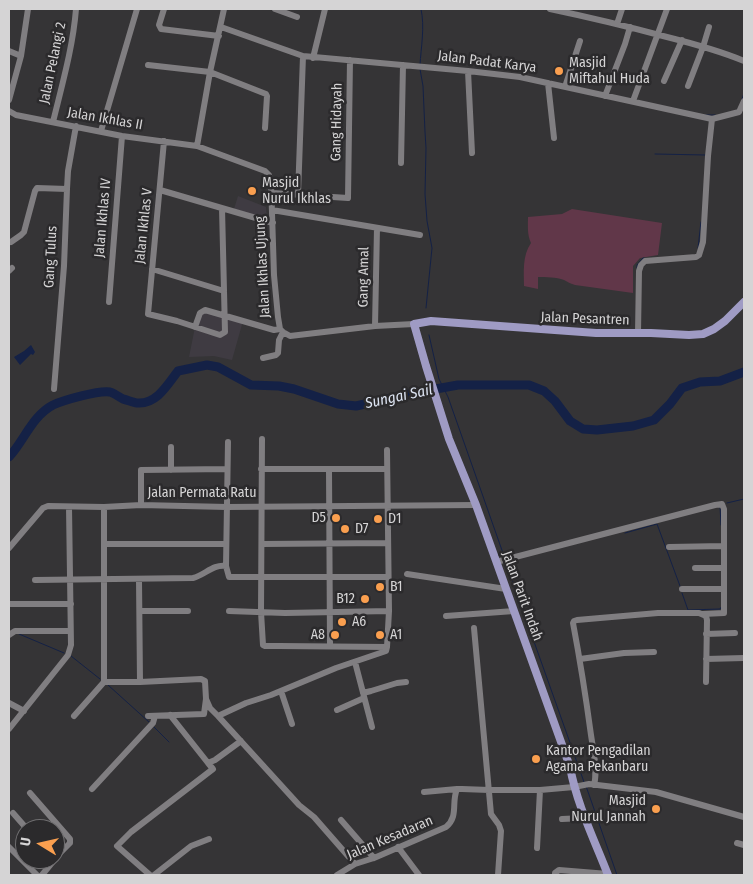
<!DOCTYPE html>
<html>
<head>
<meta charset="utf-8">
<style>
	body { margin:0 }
	#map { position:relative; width:753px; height:884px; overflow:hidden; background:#353436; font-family:"Fira Sans Condensed",sans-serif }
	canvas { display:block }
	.frame { position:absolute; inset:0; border:10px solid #d5d4d5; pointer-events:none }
	.north { position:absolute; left:15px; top:819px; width:50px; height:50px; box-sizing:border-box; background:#2b2a2c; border:1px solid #6f6e70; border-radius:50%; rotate:279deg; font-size:14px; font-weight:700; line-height:20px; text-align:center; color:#d5d4d5 }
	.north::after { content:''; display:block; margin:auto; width:18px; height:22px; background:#fa9f4f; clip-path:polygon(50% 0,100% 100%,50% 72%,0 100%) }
</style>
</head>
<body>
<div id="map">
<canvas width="753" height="884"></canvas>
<div class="frame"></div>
<div class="north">U</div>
</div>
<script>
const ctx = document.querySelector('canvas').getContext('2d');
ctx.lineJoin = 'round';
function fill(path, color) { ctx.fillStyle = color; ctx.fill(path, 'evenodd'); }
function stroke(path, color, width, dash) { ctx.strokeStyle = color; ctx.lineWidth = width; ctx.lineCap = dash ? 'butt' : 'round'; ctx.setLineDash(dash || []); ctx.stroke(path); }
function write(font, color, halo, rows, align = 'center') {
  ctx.font = font + ' "Fira Sans Condensed",sans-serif'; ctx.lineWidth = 5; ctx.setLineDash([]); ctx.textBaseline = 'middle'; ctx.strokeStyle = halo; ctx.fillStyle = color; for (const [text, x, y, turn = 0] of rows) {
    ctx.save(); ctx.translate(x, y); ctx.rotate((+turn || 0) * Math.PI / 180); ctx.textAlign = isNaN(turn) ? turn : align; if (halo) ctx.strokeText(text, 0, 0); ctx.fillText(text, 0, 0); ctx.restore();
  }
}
const built = new Path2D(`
	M238 196 266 207 267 219 234 209Z
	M202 310 243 321 232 360 214 356 189 357 195 327Z`);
const green = new Path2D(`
	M572 209 662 223 658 255 640 258 633 266V293L575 285C571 284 568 282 564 280 556 277 546 277 538 277V289L524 286C524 272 522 256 531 243 527 234 528 226 528 217L562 214Z`);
const water = new Path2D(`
	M31 345 35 352 33 355 31 354 20 365 14 357 24 351Z`);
const stream = new Path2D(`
	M420 65C421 47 425 27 421 9
	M420 69 423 86 425 132 426 148 425 194 427 221 432 248 426 308
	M742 100 744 93
	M706 115H715
	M655 154 705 155
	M698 248 701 222
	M637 268V265L643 258H644
	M429 335 439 379 448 397 504 556
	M727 503 744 499
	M720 506 721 525
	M625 533 657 524 680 586
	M506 563 584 782
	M682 593 688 610 720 609 722 606
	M19 634 64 653
	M71 656 100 679
	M108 685 149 722
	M154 727 169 742
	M586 786 617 875`);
const river = new Path2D(`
	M9 457C24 441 32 416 53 405 64 400 99 390 110 392 114 393 119 397 123 399 128 400 134 403 138 403 157 404 168 384 178 371L207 365 218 367 251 385 279 386 294 389 338 404 356 406 419 392 458 385H529L544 391 555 401 570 421 583 429 597 430 633 426 654 420 670 404 682 388 700 382 720 381 744 372`);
const minor = new Path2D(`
	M164 9 159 25 161 29 219 36
	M275 9 297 17
	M550 9C588 17 626 26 663 36 691 43 718 50 744 61
	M617 24 622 9
	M221 27 303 56 468 71 520 77 712 119 739 112 744 101
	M9 51 21 56
	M313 58 325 9
	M148 65 210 72 266 94 267 96 265 128
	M468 71 472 153
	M664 81 682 40
	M548 83 554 138
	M688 86 703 47 709 27
	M565 87 580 41
	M605 96 625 44 630 27
	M9 100 21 56 28 9
	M633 101 667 9
	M9 111 16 115 122 136 197 146 265 171 269 175 271 182 274 275 278 317 280 329 283 332 290 336 375 326 414 324
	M53 122C62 85 73 47 76 9
	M101 131 137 9
	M164 141 148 314 177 321 220 335 225 332 222 208
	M197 146 210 72 224 9
	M401 163 403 65
	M160 190 273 223
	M272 193 348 198 350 60
	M298 195 303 56
	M272 210 420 235
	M11 242 21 235 24 232 35 191 37 188 67 189
	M152 269 224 291
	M9 271 12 268
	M109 302 122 136
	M375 326 377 228
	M195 327 200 313 205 310 274 330 280 329
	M638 333 639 271 641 265 645 261 696 257 699 255 703 242 708 156 712 119
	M263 358 276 355 278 353 279 340 283 332
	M54 389 64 266 67 189 68 171 76 126
	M262 439 261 612 263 645 265 646H279L387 647
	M228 442 226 566 229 577H388
	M171 447V470
	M387 450 389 611 387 647
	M261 469H387
	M329 470 330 646
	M141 505V470L227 469
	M104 544H226
	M262 544 388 543
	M669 547 724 546
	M9 548 43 508 48 506 104 507
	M496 562 715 505 722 504 724 509V613L703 614
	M695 568H724
	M407 574 506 589
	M35 580 193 578C205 575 213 564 226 566
	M139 580 140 682
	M682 589H724
	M9 604H71
	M140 611H188
	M229 611 285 613 389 611
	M446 616 514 611
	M474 628 491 814 499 825 501 831 498 875
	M706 634 735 633
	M9 635 15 631H70
	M580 659 624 653 654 652
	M706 659 744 658
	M355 662 372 727
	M104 682V507L141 505 227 507 476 505
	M104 682H140L201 679 205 681 206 699 204 714 148 716
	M281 691 292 724
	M363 693 371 691 397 683 406 682
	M206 699 210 708 218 716 246 703 271 695 336 668 386 651 387 647
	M9 703 24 711
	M337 710 364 698
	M170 715 208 763 215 760 241 741
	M74 716 104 682
	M218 716 299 805 314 817 355 864
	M9 729 68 655 71 645 69 507
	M593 748 642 754
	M594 785C598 771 593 749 591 735 586 698 580 660 573 623L574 621 577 620 658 613H699L706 616 707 620 706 682
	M92 789 153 723 155 716
	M424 792 457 789
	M30 793 70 839V843L55 858
	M13 813 27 829
	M562 819 584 818
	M341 820 374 858
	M737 843 744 845
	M9 847 37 875
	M398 847 419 875
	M537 848 540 790
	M42 875 55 859
	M150 875 117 846 131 832 213 769 208 763
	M154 875 191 846 209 839
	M337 875 355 864 374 858 446 827C459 816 451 803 457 789H462L489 790H540L574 787 589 784 656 792 744 817
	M555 875V873L559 870 608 874`);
const major = new Path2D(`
	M608 875C594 839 577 805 570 767L476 505 449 439 426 366 414 324 431 321 596 333H651L689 335 703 334 714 329 725 321 744 302`);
const markers = [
	[559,71,5,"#fa9f4f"],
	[252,191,5,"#fa9f4f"],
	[336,518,5,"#fa9f4f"],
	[378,519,5,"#fa9f4f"],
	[345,529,5,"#fa9f4f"],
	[380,587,5,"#fa9f4f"],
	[365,599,5,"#fa9f4f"],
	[342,622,5,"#fa9f4f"],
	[335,635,5,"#fa9f4f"],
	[380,635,5,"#fa9f4f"],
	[536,759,5,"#fa9f4f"],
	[656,809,5,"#fa9f4f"]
];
const streetNames = [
	["Jalan Padat Karya",487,62,7],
	["Jalan Pelangi 2",53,63,-78],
	["Jalan Ikhlas II",105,119,10],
	["Gang Hidayah",337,122,-89],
	["Jalan Ikhlas IV",103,218,-85],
	["Jalan Ikhlas V",144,226,-84],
	["Gang Tulus",51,257,-87],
	["Jalan Ikhlas Ujung",263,267,-93],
	["Gang Amal",364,277,-89],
	["Jalan Pesantren",585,319,2],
	["Jalan Permata Ratu",202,493],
	["Jalan Parit Indah",522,596,70],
	["Jalan Kesadaran",390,838,-23]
];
const poiNames = [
	["Masjid",569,63],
	["Miftahul Huda",569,79],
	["Masjid",262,183],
	["Nurul Ikhlas",262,199],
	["D5",326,518,"right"],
	["D1",388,519],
	["D7",355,529],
	["B1",390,587],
	["B12",355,599,"right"],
	["A6",352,622],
	["A8",325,635,"right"],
	["A1",390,635],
	["Kantor Pengadilan",546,751],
	["Agama Pekanbaru",546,767],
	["Masjid",646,801,"right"],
	["Nurul Jannah",646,817,"right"]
];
const waterNames = [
	["Sungai Sail",399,397,-12]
];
fill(built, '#3f3b42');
fill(green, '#613749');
fill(water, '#142146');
stroke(stream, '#142146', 1);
stroke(river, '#142146', 9);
stroke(minor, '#807e81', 6);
stroke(major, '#9f9bc4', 8);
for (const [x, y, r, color] of markers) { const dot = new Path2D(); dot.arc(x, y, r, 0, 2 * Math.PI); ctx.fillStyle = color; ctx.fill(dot); stroke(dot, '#2b2a2c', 2); }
write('14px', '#d5d4d5', '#2b2a2c', streetNames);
write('14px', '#d5d4d5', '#2b2a2c', poiNames, 'left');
write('italic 15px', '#dde4f2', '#2b2a2c', waterNames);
</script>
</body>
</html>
